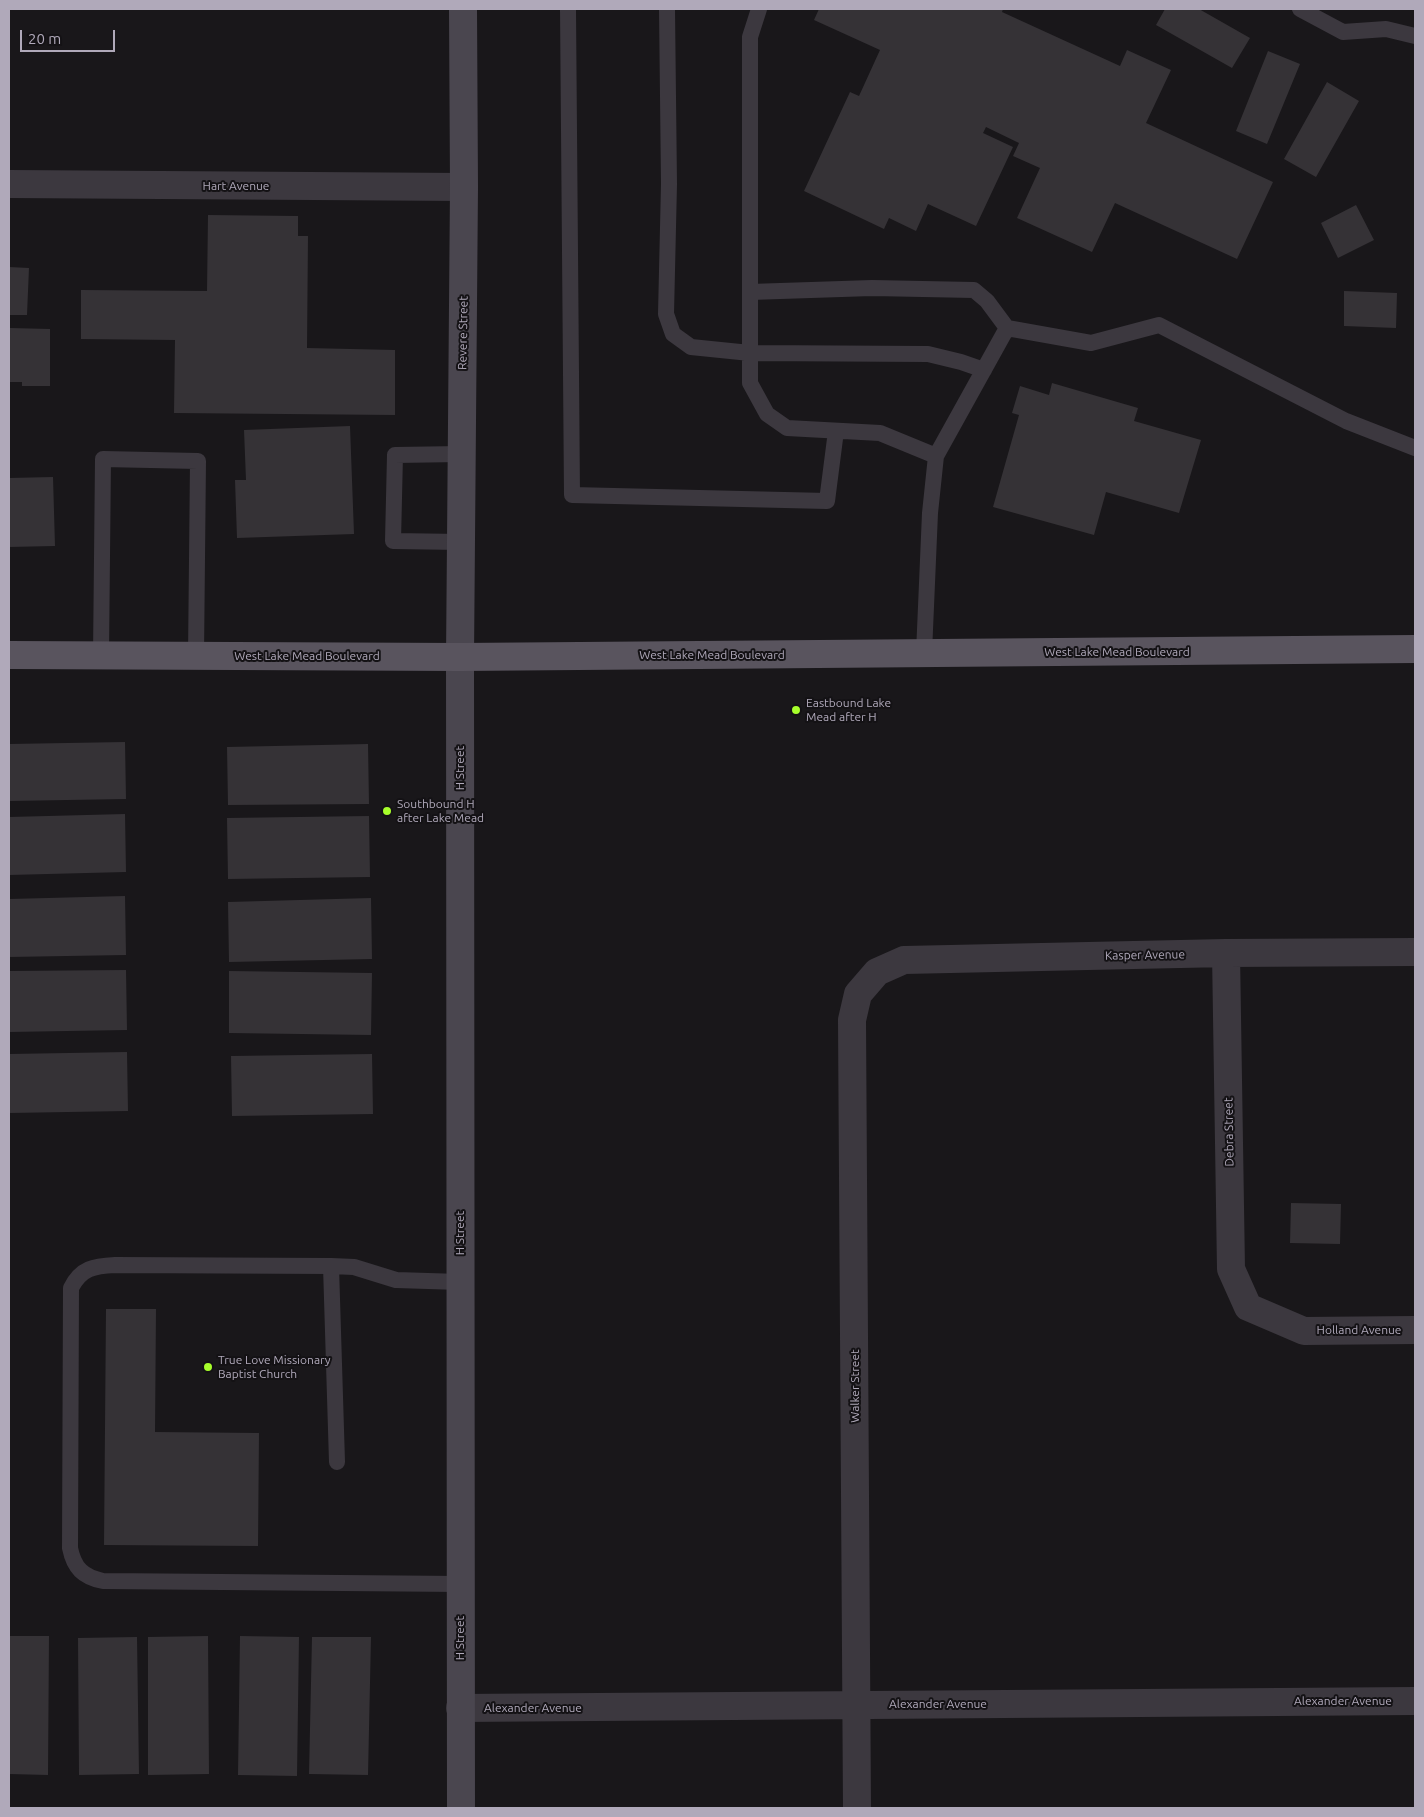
<!DOCTYPE html>
<html>
<head>
<meta charset="utf-8">
<style>
	body { margin:0 }
	#map { position:relative; width:1424px; height:1817px; overflow:hidden; background:#19171a; font-family:Ubuntu,sans-serif }
	canvas { display:block }
	.frame { position:absolute; inset:0; border:10px solid #b0a9ba; pointer-events:none }
	.scale { position:absolute; left:20px; top:30px; width:95px; height:22px; box-sizing:border-box; border:2px solid #b0a9ba; border-top:0; padding-left:6px; font-size:15px; line-height:18px; white-space:nowrap; color:#b0a9ba; -webkit-text-stroke:4px #141215; paint-order:stroke }
</style>
</head>
<body>
<div id="map">
<canvas width="1424" height="1817"></canvas>
<div class="frame"></div>
<div class="scale">20 m</div>
</div>
<script>
const ctx = document.querySelector('canvas').getContext('2d');
ctx.lineJoin = 'round';
function fill(path, color) { ctx.fillStyle = color; ctx.fill(path, 'evenodd'); }
function stroke(path, color, width, dash) { ctx.strokeStyle = color; ctx.lineWidth = width; ctx.lineCap = dash ? 'butt' : 'round'; ctx.setLineDash(dash || []); ctx.stroke(path); }
function write(font, color, halo, rows, align = 'center') {
  ctx.font = font + ' Ubuntu,sans-serif'; ctx.lineWidth = 4; ctx.setLineDash([]); ctx.textBaseline = 'middle'; ctx.strokeStyle = halo; ctx.fillStyle = color; for (const [text, x, y, turn = 0] of rows) {
    ctx.save(); ctx.translate(x, y); ctx.rotate((+turn || 0) * Math.PI / 180); ctx.textAlign = isNaN(turn) ? turn : align; if (halo) ctx.strokeText(text, 0, 0); ctx.fillText(text, 0, 0); ctx.restore();
  }
}
const building = new Path2D(`
	M819 9H1003L1002 12 1120 66 1127 50 1171 70 1146 123 1273 182 1237 259 1115 203 1092 252 1017 218 1040 168 1013 156 1019 143 986 127 983 133 1013 147 976 226 928 204 916 231 889 218 884 229 804 191 850 92 859 96 880 50 814 20Z
	M1165 9H1199L1250 38 1232 68 1156 25Z
	M1268 51 1300 64 1267 144 1236 131Z
	M1327 82 1359 101 1316 177 1284 159Z
	M1356 205 1374 240 1338 258 1321 223Z
	M208 215 298 216V236H308L307 348 395 350V415L174 413 175 340 81 339V290L207 291Z
	M9 267 29 268 27 315H9Z
	M1344 291 1397 293 1396 328 1344 326Z
	M10 328 50 329V386H22V382H9Z
	M1052 383 1138 408 1134 421 1201 440 1179 513 1106 492 1094 535 993 507 1019 415 1012 413 1020 386 1049 395Z
	M350 426 354 534 237 538 235 480H246L244 430Z
	M53 477 55 546 9 547V478Z
	M125 742 126 799 9 801V744Z
	M368 744 369 804 228 805 227 747Z
	M125 814 126 872 9 875V817Z
	M369 816 370 877 228 879 227 818Z
	M125 896 126 955 9 957V899Z
	M371 898 372 959 229 962 228 902Z
	M126 970 127 1030 9 1032V971Z
	M229 971 372 973 371 1035 229 1033Z
	M127 1052 128 1111 9 1113V1054Z
	M372 1054 373 1114 232 1116 231 1056Z
	M1291 1203 1341 1204 1340 1244 1290 1243Z
	M106 1309H156L155 1432 259 1433 258 1546 104 1545Z
	M9 1636H49L48 1775 9 1774Z
	M208 1636 209 1774 148 1775V1637Z
	M240 1636 299 1637 297 1776 238 1775Z
	M137 1637 139 1774 79 1775 78 1638Z
	M312 1637H371L368 1775 309 1774Z`);
const lane = new Path2D(`
	M568 9 572 495 827 501 836 431
	M667 9 669 184 666 314 673 334 691 347 750 353 928 354 961 362 984 370
	M759 9 750 37V383L767 414 787 428 880 433 936 456 930 513 924 653
	M1300 9 1343 32 1386 29 1415 36
	M750 292 872 288 974 290 987 301 1007 328
	M936 456 1007 328 1091 343 1159 325 1346 421 1415 448
	M461 542 393 541 395 455 461 454
	M101 655 103 459 198 461 196 656
	M331 1266 337 1462
	M460 1282 396 1280 354 1267 331 1266 115 1265C94 1266 81 1268 71 1288L70 1548C74 1568 83 1577 103 1581L461 1584`);
const street = new Path2D(`
	M9 184 464 187
	M1226 953 1231 1269 1248 1307 1304 1331 1415 1330
	M460 1708 1415 1701
	M857 1808 852 1020 858 994 877 972 904 960 1226 953 1415 952`);
const secondary = new Path2D(`
	M461 1808 460 657 464 187 463 9`);
const primary = new Path2D(`
	M9 655 460 657 1415 649`);
const markers = [
	[796,710,5,"#a7fe2b"],
	[387,811,5,"#a7fe2b"],
	[208,1367,5,"#a7fe2b"]
];
const streetNames = [
	["Hart Avenue",236,186],
	["Revere Street",463,333,-89],
	["West Lake Mead Boulevard",1117,652],
	["West Lake Mead Boulevard",712,655],
	["West Lake Mead Boulevard",307,656],
	["H Street",460,768,-90],
	["Kasper Avenue",1145,955,-1],
	["Debra Street",1229,1132,-91],
	["H Street",460,1233,-90],
	["Holland Avenue",1359,1330],
	["Walker Street",855,1386,-90],
	["H Street",460,1638,-90],
	["Alexander Avenue",1343,1701],
	["Alexander Avenue",938,1704],
	["Alexander Avenue",533,1708]
];
const poiNames = [
	["Eastbound Lake",806,703],
	["Mead after H",806,717],
	["Southbound H",397,804],
	["after Lake Mead",397,818],
	["True Love Missionary",218,1360],
	["Baptist Church",218,1374]
];
fill(building, '#353236');
stroke(lane, '#3c383f', 16);
stroke(street, '#3c383f', 28);
stroke(secondary, '#4a464f', 28);
stroke(primary, '#59545e', 28);
for (const [x, y, r, color] of markers) { const dot = new Path2D(); dot.arc(x, y, r, 0, 2 * Math.PI); ctx.fillStyle = color; ctx.fill(dot); stroke(dot, '#141215', 2); }
write('12px', '#b0a9ba', '#141215', streetNames);
write('12px', '#b0a9ba', '#141215', poiNames, 'left');
</script>
</body>
</html>
